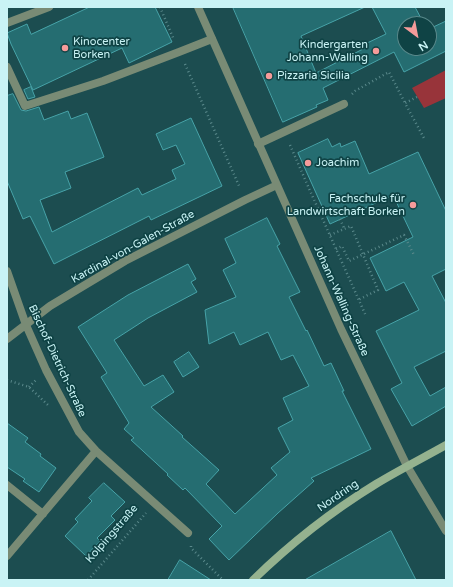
<!DOCTYPE html>
<html>
<head>
<meta charset="utf-8">
<style>
	body { margin:0 }
	#map { position:relative; width:453px; height:587px; overflow:hidden; background:#1c4d50; font-family:"Varela Round",sans-serif }
	canvas { display:block }
	.frame { position:absolute; inset:0; border:8px solid #c9f3f5; pointer-events:none }
	.north { position:absolute; left:397px; top:16px; width:40px; height:40px; box-sizing:border-box; background:#0f4345; border:1px solid #59898b; border-radius:50%; rotate:148deg; font-size:11px; font-weight:700; line-height:16px; text-align:center; color:#c9f3f5 }
	.north::after { content:''; display:block; margin:auto; width:14px; height:18px; background:#f59b9a; clip-path:polygon(50% 0,100% 100%,50% 72%,0 100%) }
</style>
</head>
<body>
<div id="map">
<canvas width="453" height="587"></canvas>
<div class="frame"></div>
<div class="north">N</div>
</div>
<script>
const ctx = document.querySelector('canvas').getContext('2d');
ctx.lineJoin = 'round';
function fill(path, color) { ctx.fillStyle = color; ctx.fill(path, 'evenodd'); }
function stroke(path, color, width, dash) { ctx.strokeStyle = color; ctx.lineWidth = width; ctx.lineCap = dash ? 'butt' : 'round'; ctx.setLineDash(dash || []); ctx.stroke(path); }
function write(font, color, halo, rows, align = 'center') {
  ctx.font = font + ' "Varela Round",sans-serif'; ctx.lineWidth = 3.5; ctx.setLineDash([]); ctx.textBaseline = 'middle'; ctx.strokeStyle = halo; ctx.fillStyle = color; for (const [text, x, y, turn = 0] of rows) {
    ctx.save(); ctx.translate(x, y); ctx.rotate((+turn || 0) * Math.PI / 180); ctx.textAlign = isNaN(turn) ? turn : align; if (halo) ctx.strokeText(text, 0, 0); ctx.fillText(text, 0, 0); ctx.restore();
  }
}
const green = new Path2D(`
	M446 70V98L424 108 412 88Z`);
const building = new Path2D(`
	M90 7H155L172 42 129 63 122 48 33 90 11 44 7 33 27 24 31 34Z
	M233 7H365L301 36 316 73 365 48 363 45 386 34 372 7H415L424 24H405V48H429V29L446 21V51L404 72 394 52 323 88 328 100 316 105 317 107 283 122Z
	M31 87 35 97 28 99 24 90Z
	M13 94 21 110 26 111 39 107 44 120 68 111 71 119 87 113 104 157 65 172 71 188 40 200 52 232 138 188 142 195 176 179 172 170 185 164 176 145 163 150 156 134 191 118 222 186 151 220 149 216 54 264 30 216 23 219 7 181V96Z
	M328 139 332 147 340 143 341 147 355 141 369 174 418 152 446 211V269L432 276 446 303V351L414 367 430 396 446 387V406L412 426 391 389 402 383 376 331 419 310 404 282 386 291 370 258 413 237 393 195 330 224 298 153Z
	M267 218 280 244 277 246 300 292 289 297 306 331 307 330 324 366 331 363 344 391H342L371 449 311 478 314 481 278 513 229 560 209 539 222 526 185 488 183 490 167 475 168 474 131 440 134 438 124 429 129 423 101 377 107 373 78 327 128 295 188 264 196 279 191 282 197 292 148 318 114 340 144 386 163 375 174 392 151 407 183 436 182 437 219 470 206 484 235 514 277 475 271 468 290 452 278 428 293 420 283 398 309 386 293 355 281 360 268 332 240 345 234 332 209 344 205 310 236 297 223 270 236 263 225 239Z
	M189 352 199 367 183 377 174 362Z
	M7 423 28 438 25 442 41 454 40 456 56 468 39 492 23 481 25 479 7 467Z
	M104 483 125 502 111 516 115 520 97 538 100 541 86 556 65 536 78 522 75 519 92 501 89 498Z
	M391 531 416 580H305Z
	M180 560 211 580H168Z`);
const path = new Path2D(`
	M160 7 174 40
	M185 64 240 188
	M352 94 355 91 389 72 405 103
	M417 97 405 103 425 140
	M290 145 311 193 366 316
	M340 219 344 228
	M330 235 351 226 378 290 358 300
	M336 249 342 246 349 261 404 235 414 255
	M7 380 29 387 48 405
	M29 387 36 380
	M191 546V548L223 580
	M88 580 146 513`);
const lane = new Path2D(`
	M7 23 49 7
	M7 67 25 106 103 81 179 52 212 39
	M258 144 344 104`);
const street = new Path2D(`
	M198 7 341 329 407 466 446 531
	M7 271 26 325 46 370 79 432 96 451 188 533
	M7 339 50 306 125 261 245 200 277 185
	M7 485 43 514
	M7 556 96 451`);
const secondary = new Path2D(`
	M253 580C290 544 332 511 376 484 399 470 423 458 446 445`);
const markers = [
	[65,48,4,"#f59b9a"],
	[376,51,4,"#f59b9a"],
	[269,76,4,"#f59b9a"],
	[308,163,4,"#f59b9a"],
	[413,205,4,"#f59b9a"]
];
const poiNames = [
	["Kinocenter",73,42],
	["Borken",73,55],
	["Kindergarten",368,45,"right"],
	["Johann-Walling",368,58,"right"],
	["Pizzaria Sicilia",277,76],
	["Joachim",316,163],
	["Fachschule für",405,199,"right"],
	["Landwirtschaft Borken",405,212,"right"]
];
const streetNames = [
	["Kardinal-von-Galen-Straße",133,247,-29],
	["Johann-Walling-Straße",341,301,66],
	["Bischof-Dietrich-Straße",57,361,65],
	["Nordring",338,496,-35],
	["Kolpingstraße",112,534,-49]
];
fill(green, '#98343a');
fill(building, '#256d71');
stroke(building, '#47a3a8', 1);
stroke(path, '#5a898b', 2.5, [1, 3]);
stroke(lane, '#798b75', 8);
stroke(street, '#798b75', 8);
stroke(secondary, '#95b28f', 8);
for (const [x, y, r, color] of markers) { const dot = new Path2D(); dot.arc(x, y, r, 0, 2 * Math.PI); ctx.fillStyle = color; ctx.fill(dot); stroke(dot, '#0f4345', 1.5); }
write('11px', '#c9f3f5', '#0f4345', poiNames, 'left');
write('11px', '#c9f3f5', '#0f4345', streetNames);
</script>
</body>
</html>
